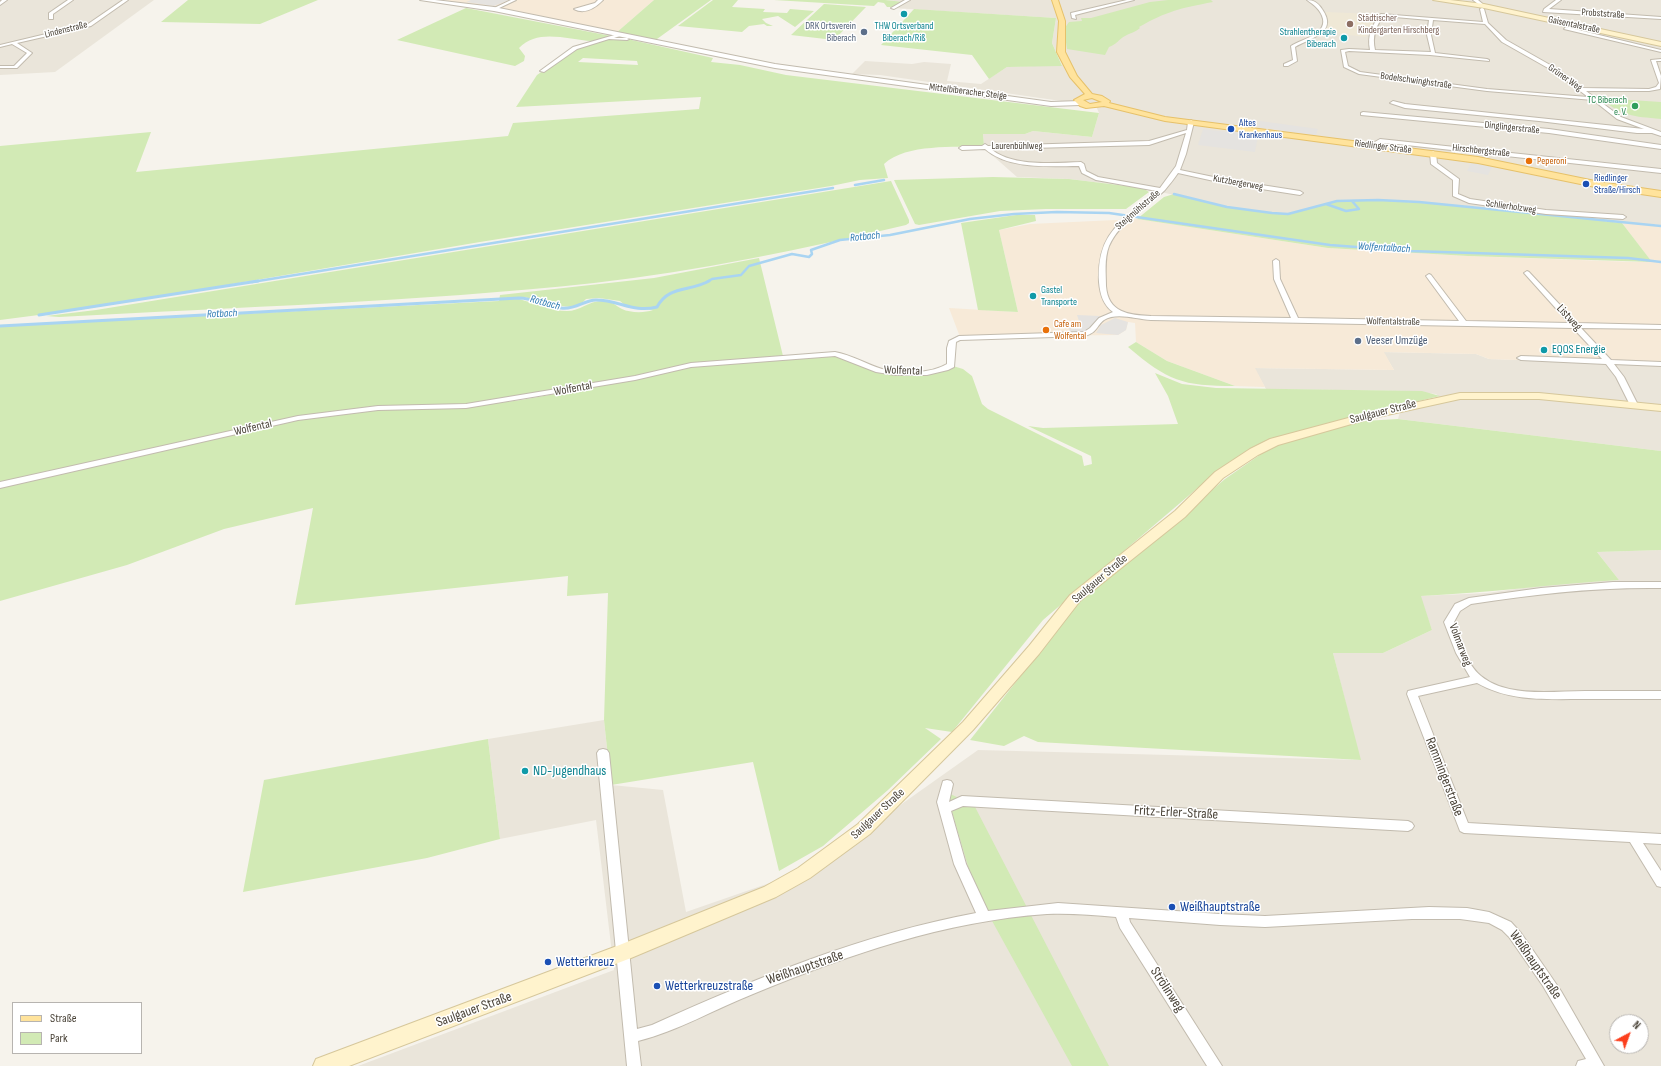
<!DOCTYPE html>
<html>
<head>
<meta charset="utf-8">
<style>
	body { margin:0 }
	#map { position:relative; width:1661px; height:1066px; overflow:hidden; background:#f6f3ec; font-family:"Sofia Sans Condensed",sans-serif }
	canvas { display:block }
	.legend { position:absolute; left:12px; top:1002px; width:130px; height:52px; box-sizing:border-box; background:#fff; border:1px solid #b7b4b0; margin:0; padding:5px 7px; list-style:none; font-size:12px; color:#4b4439 }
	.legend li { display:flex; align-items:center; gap:8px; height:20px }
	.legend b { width:20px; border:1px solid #b7b4b0 }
	.north { position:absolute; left:1609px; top:1014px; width:40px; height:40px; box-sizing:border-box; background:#fff; border:1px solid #b7b4b0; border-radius:50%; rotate:41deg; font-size:11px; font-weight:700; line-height:16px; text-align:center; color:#4b4439 }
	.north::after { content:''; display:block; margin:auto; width:14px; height:18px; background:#fc3f1d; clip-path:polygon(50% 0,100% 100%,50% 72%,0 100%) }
</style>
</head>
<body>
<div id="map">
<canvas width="1661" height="1066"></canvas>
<ul class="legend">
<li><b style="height:5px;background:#ffe39c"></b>Straße</li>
<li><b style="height:11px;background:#d2eab5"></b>Park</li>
</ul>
<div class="north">N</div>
</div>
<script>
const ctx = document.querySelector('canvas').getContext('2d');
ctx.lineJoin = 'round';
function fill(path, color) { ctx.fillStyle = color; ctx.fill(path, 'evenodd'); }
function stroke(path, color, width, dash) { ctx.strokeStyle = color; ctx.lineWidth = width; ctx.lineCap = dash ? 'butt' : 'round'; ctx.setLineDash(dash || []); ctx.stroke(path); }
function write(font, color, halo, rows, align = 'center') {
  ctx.font = font + ' "Sofia Sans Condensed",sans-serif'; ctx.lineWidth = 3; ctx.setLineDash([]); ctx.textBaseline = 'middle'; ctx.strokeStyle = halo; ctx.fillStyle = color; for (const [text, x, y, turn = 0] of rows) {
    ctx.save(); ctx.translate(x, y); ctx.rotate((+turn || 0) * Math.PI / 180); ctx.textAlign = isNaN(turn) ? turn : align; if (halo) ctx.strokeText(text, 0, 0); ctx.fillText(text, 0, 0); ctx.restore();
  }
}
const residential = new Path2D(`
	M0 0H154L55 72 0 75Z
	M885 0H1661V225L1622 223 1466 206 1378 200 1288 214 1272 213 1227 207 1143 188 1069 179 1017 177 984 148 983 134H1025L1033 131 1092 137 1099 113 1096 106 880 75 852 74 865 61 912 64 924 62 951 64 947 81 981 84 1007 67 1062 65 1052 43 1056 18 893 8 904 2Z
	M1383 352 1476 354 1489 359 1661 365V451L1398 419 1402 405 1439 397 1436 394 1407 391 1266 389 1254 368 1394 370Z
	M1661 550V1066H358L614 970 596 820 500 839 488 739 604 720 611 785 663 790 686 912 810 869 978 750 1360 760 1333 653H1383L1432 630 1420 596 1487 593 1552 584 1619 580 1597 552ZM1617 1022H1641V1046H1617Z`);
const commercial = new Path2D(`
	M441 0H654L616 33 517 11Z
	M1137 219 1328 248 1468 256 1634 262 1651 261 1622 223 1661 225V365L1489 359 1476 354 1384 352 1394 370 1255 368 1265 387 1235 386 1167 361 1136 342 1135 323 1128 322 1126 330 1118 335 960 337 949 308 1018 312 999 230 1030 224Z`);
const education = new Path2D(`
	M1325 12 1351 13 1378 15 1366 37 1324 32 1328 20Z`);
const green = new Path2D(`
	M188 0H318L260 24 161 22Z
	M654 0H711L657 39 653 40 616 33Z
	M713 0H738L732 7 765 9 763 12 787 13 790 9 814 11 795 27 778 16 762 19 766 23 773 26H767L764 24 749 26 742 32 678 26Z
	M774 0H885L904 2 893 7H887L884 3 878 2 874 6Z
	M1168 0H1211L1213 2C1181 8 1167 11 1139 27L1140 28C1136 32 1130 33 1125 36 1119 39 1116 45 1109 47L1105 55 1067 49 1064 29 1069 22 1082 21 1081 18H1091L1150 2Z
	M824 4 866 7 834 40 791 35Z
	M466 8 611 36 606 38 627 39 713 58 711 62 740 65 786 75 1099 113 1092 137 1033 131 1025 134H983L984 146C954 148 907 143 884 164L888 178 860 180 831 186 480 242 85 309 0 320V146L151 132 136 172 508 136 513 123 699 109 701 97 516 107 537 75 576 48 592 41C568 40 538 28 519 48L525 56 524 61 515 66 397 40ZM583 58 637 61 638 65 578 62Z
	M914 9 1056 18 1052 43 1062 66 1007 67 989 79 972 55 881 45Z
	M1600 98 1661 102V119C1632 116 1624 117 1600 98Z
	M993 177 1069 179 1143 188 1149 192 1126 209H1046L1000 211 919 225 915 224 894 180Z
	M891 181 909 220V223L906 225C803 249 699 271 594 283 417 302 237 307 59 317L46 316 96 310Z
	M1174 194 1227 207 1272 213 1288 214 1337 201 1378 200 1466 206 1622 223 1652 262 1468 256 1328 248 1137 219 1164 197Z
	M1016 215H1035L1036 221 999 230 1018 312 978 310 961 223Z
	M759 258 783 356 693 363 635 377 467 407 521 400 605 385 692 367 835 354 868 367 905 374 953 366 963 369 972 376 982 404 988 409 1082 456 1084 466 1092 464 1091 456 1028 426 1043 428 1178 424 1168 396 1155 373 1182 384 1216 388 1422 391 1440 396 1402 405 1347 422 1398 419 1661 451V550L1597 552 1619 580C1553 584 1487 593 1421 596L1432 630 1383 653H1333L1361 760 1038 742 1024 736 1004 746 970 740 1088 591 1133 558 1225 479 1277 443 1270 440 1214 474 1043 620 952 732 925 728 941 739 888 790 823 846 779 871 753 762 611 785 604 720 608 593 567 596 568 576 295 605 313 508 224 529 127 565 0 601V326L499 301 500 295 654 278ZM525 297 550 305 571 307 581 304 586 299 599 298 620 301 627 307 634 308 653 310C645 313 630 313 622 309 614 305 615 302 603 301 590 300 580 311 567 311 552 311 534 303 519 299Z
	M1136 342 1167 361 1235 386C1182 386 1168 381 1128 347Z
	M488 739 500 839 427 858 243 892 264 780Z
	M946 792 974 805 1109 1066H1072L975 890Z`);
const parking = new Path2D(`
	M471 0H509L494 6 466 2Z
	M1260 121 1318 129 1316 135 1258 127Z
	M1203 129 1258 136 1255 152 1198 145Z
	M1471 163 1492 167 1488 175 1467 171Z
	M1077 315 1100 316 1091 329 1085 333H1070L1068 324H1080Z
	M1115 318 1128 322 1126 330 1118 335 1096 333 1101 325Z`);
const streamFar1 = new Path2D(`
	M855 185 884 180
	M1174 194 1227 207 1272 213 1288 214 1337 201 1378 200 1419 202 1661 226
	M1326 204 1346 211 1359 209 1352 201
	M252 282 833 188
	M707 282 712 279 741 275 749 266 792 254 809 257 812 254 811 250 840 240 890 235 970 219 1014 214 1057 212 1109 213 1330 245 1410 251 1628 258 1661 262`);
const stream = new Path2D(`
	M39 315 258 281
	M0 326 519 298C533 298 546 306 561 308 576 310 584 300 596 300 619 300 633 313 657 307 669 285 689 292 709 281`);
const minor = new Path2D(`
	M2 0H7L0 5V2Z
	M68 0H73L53 14V19H49V13Z
	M123 0H128L91 26 17 43 32 53 17 68H0V66H14L27 53 12 44 0 47V45L88 24Z
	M511 0H516L495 10 492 9Z
	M598 0H603C595 8 585 15 574 9L595 3Z
	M905 0H910L894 9 891 8Z
	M1127 0H1134L1075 15 1076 19 1072 18 1071 13Z
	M1307 0C1314 0 1318 3 1322 9 1339 33 1310 38 1295 47L1297 61 1288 66H1284V64L1293 60 1291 46C1302 39 1326 35 1323 19 1321 10 1314 5 1307 0Z
	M1473 0H1478L1485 6 1482 7Z
	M1556 0H1561L1549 9 1661 17V19L1543 12 1544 9Z
	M1482 8 1484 9 1488 23 1506 40 1559 70 1582 88 1649 89 1656 87 1659 83 1651 60 1661 59V61H1656L1661 76 1660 89 1649 91H1586L1621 117 1661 132V136L1652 133H1637L1539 121 1405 108 1390 103 1393 101 1405 104 1644 129 1617 119 1593 100 1487 91 1359 74 1344 67 1341 50 1349 49 1370 50C1367 35 1372 25 1381 14L1483 22 1480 9ZM1384 16 1429 20 1427 35 1431 52 1375 50C1372 37 1375 26 1384 16ZM1433 20 1485 24 1502 42 1555 72 1588 97 1487 89 1360 72 1348 66 1345 52 1349 51 1430 55 1489 61V60L1487 59 1435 53 1431 35Z
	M1566 27 1661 50V52L1564 29Z
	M618 34 620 36 614 38H627L629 39 627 40 609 39 577 49 544 72 540 71 573 47Z
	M1363 112 1549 129 1661 145V149L1549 133 1361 115V113Z
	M1191 120 1194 122 1186 154 1180 170 1223 179 1300 191 1303 193 1300 195 1223 183 1178 173C1174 179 1169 185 1165 190 1147 208 1120 221 1109 246 1104 259 1106 273 1106 286 1108 313 1129 315 1151 316L1291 318 1274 279 1273 261 1276 259 1279 261 1280 279 1298 318 1459 321 1426 276 1429 274 1431 275 1466 321 1569 323 1525 274 1524 273 1527 271 1529 272 1577 323 1661 325V329L1581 328 1611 360 1661 362V366L1614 364 1624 377 1638 405 1634 407 1630 405 1616 377 1606 364 1521 360 1517 358 1521 356 1602 359 1573 328 1151 320C1136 319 1116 312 1104 320 1096 326 1098 332 1085 336L960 340 956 342 954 367 948 370 927 375H895L876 372 835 356 691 367 635 380 466 408 378 410 298 420 0 488V482L298 416 378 406 466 404 635 376 691 363 835 352C852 355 866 364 882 369 901 374 930 374 947 364V348L949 341 959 336 1084 332 1090 328 1099 318 1113 312C1103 305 1100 294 1099 282 1097 230 1123 222 1157 191L1096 180 1082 173 1079 166C1049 166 1009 170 985 149L962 150 959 148 962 146H982L985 144 988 146 1149 141 1187 130 1188 122ZM1186 133 1176 166 1160 188 1098 177 1086 171 1084 164 1081 162C1055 163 1012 167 991 149L1149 145Z
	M1380 139 1661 169V173L1397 144 1381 143 1377 147H1373V143Z
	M1433 151 1436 153 1437 163 1459 179 1458 194 1470 199 1546 210 1623 215 1626 217 1623 219 1546 214 1469 203 1453 196V180L1431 164 1430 153Z
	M1613 582H1661V588C1597 587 1534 594 1471 604L1460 611 1454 622C1460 639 1466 664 1481 676 1508 698 1552 691 1585 691 1610 691 1636 691 1661 691V699C1635 699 1610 699 1584 699 1547 699 1510 702 1477 683L1418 696 1468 823 1661 834V844L1643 843 1661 871V887L1657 886 1630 842 1464 833 1460 831 1407 694 1408 691 1412 690 1470 677 1456 653 1444 622 1455 604 1469 598 1541 588Z
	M603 749 607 750 609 753 637 1029 652 1025C756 978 863 934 976 913L954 864 937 802 943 781 947 780 951 781 953 784 949 802 962 796 1408 821 1412 823 1414 826 1412 829 1408 831 963 806 951 811 966 864 988 911 1058 903 1220 914 1265 916 1429 907 1467 908 1489 912 1511 922 1521 933 1561 991 1604 1066H1576L1578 1061 1586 1059 1543 986 1509 937 1502 930 1489 923 1460 919H1412L1265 927 1220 925 1129 918 1130 922 1222 1066H1207L1120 928 1116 917C1093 915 1070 913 1047 914 945 921 847 955 753 994 715 1009 678 1031 638 1041L641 1066H627L597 753 599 750Z`);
const tertiary = new Path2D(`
	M420 0H435L494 7 775 64 1051 102 1080 101 1083 103 1080 105 1051 106 775 68 494 11Z`);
const secondary = new Path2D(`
	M1433 0H1450L1484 4 1661 42V46L1484 8Z
	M1460 393H1539L1661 405V411L1539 399H1460L1369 419 1278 445 1258 455 1223 478 1185 517 1080 601 1039 654 973 730 870 834 810 878 776 897 631 958 349 1066H313L316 1059 617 946 764 887 798 868 858 824 963 722 1029 646 1070 595 1175 511 1215 472 1250 449 1270 439 1367 413Z`);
const primary = new Path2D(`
	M1052 0H1058L1065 21V52L1077 76 1092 94 1102 96 1110 101 1109 103 1165 117 1478 157 1600 182 1661 191V197L1600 188 1478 163 1165 121 1104 106 1086 108 1080 106 1074 100 1085 94 1070 77 1057 52 1059 21ZM1092 98 1102 102 1090 104 1083 100Z`);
const markers = [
	[904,14,4,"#0f9aa8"],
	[1350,24,4,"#8d6e63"],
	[864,32,4,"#5c6f8a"],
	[1344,38,4,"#0f9aa8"],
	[1635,106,4,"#2e9e5b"],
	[1231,129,4,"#1a4fb4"],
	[1529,161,4,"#e8710a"],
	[1586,184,4,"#1a4fb4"],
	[1033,296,4,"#0f9aa8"],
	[1046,330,4,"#e8710a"],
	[1358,341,4,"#5c6f8a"],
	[1544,350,4,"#0f9aa8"],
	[525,771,4,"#0f9aa8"],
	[1172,907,4,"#1a4fb4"],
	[548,962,4,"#1a4fb4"],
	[657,986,4,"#1a4fb4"]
];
const farStreetnames = [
	["Probststraße",1603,14,4],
	["Gaisentalstraße",1574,25,12],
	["Lindenstraße",66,30,-14],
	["Grüner Weg",1565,78,35],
	["Bodelschwinghstraße",1416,81,8],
	["Mittelbiberacher Steige",968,92,7],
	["Dinglingerstraße",1512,128,6],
	["Laurenbühlweg",1017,146],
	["Riedlinger Straße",1383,147,7],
	["Hirschbergstraße",1481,151,6],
	["Kutzbergerweg",1238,183,10],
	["Schlierholzweg",1511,207,8],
	["Steigmühlstraße",1138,210,-41],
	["Wolfentalstraße",1393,322,1]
];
const farEducationnames = [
	["Städtischer",1358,18],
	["Kindergarten Hirschberg",1358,30]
];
const farServicenames = [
	["DRK Ortsverein",856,26],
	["Biberach",856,38]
];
const farCulturenames = [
	["THW Ortsverband",904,26],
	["Biberach/Riß",904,38],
	["Strahlentherapie",1336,32,"right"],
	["Biberach",1336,44,"right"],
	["Gastel",1041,290,"left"],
	["Transporte",1041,302,"left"]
];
const farLeisurenames = [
	["TC Biberach",1627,100],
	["e. V.",1627,112]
];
const farTransitnames = [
	["Altes",1239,123],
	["Krankenhaus",1239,135],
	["Riedlinger",1594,178],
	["Straße/Hirsch",1594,190]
];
const farFoodnames = [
	["Peperoni",1537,161],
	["Cafe am",1054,324],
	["Wolfental",1054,336]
];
const farWaternames = [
	["Rotbach",865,237,-6],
	["Wolfentalbach",1384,248,3],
	["Rotbach",545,303,15],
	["Rotbach",222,314,-3]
];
const streetNames = [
	["Listweg",1569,318,47],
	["Wolfental",903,371,2],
	["Wolfental",573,389,-10],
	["Saulgauer Straße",1383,412,-14],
	["Wolfental",253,428,-13],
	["Saulgauer Straße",1100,579,-40],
	["Volmarweg",1460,645,69],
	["Saulgauer Straße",878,814,-43]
];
const serviceNames = [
	["Veeser Umzüge",1366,341]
];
const cultureNames = [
	["EQOS Energie",1552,350]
];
const nearCulturenames = [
	["ND-Jugendhaus",533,771]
];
const nearStreetnames = [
	["Rammingerstraße",1444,777,69],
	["Fritz-Erler-Straße",1176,813,3],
	["Weißhauptstraße",1535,965,55],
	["Weißhauptstraße",805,968,-19],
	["Strölinweg",1167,990,57],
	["Saulgauer Straße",474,1010,-20]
];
const nearTransitnames = [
	["Weißhauptstraße",1180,907],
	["Wetterkreuz",556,962],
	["Wetterkreuzstraße",665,986]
];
fill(residential, '#eae5da');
fill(commercial, '#f7ead8');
fill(education, '#efe8d6');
fill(green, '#d2eab5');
fill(parking, '#e5e3e0');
stroke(streamFar1, '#a9d4f2', 2.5);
stroke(stream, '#a9d4f2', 3);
stroke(minor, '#c2bbae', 2);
stroke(tertiary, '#c2bbae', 2);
stroke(secondary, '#d6c79b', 2);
stroke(primary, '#e6c16a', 2);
fill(minor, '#fff');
fill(tertiary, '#fff');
fill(secondary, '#fff3cd');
fill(primary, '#ffe39c');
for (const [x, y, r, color] of markers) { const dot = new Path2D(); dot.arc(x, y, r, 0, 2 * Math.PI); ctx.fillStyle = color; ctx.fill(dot); stroke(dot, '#fff', 1.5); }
write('10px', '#4b4439', '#fff', farStreetnames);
write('10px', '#785e54', '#fff', farEducationnames, 'left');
write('10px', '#4e5e75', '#fff', farServicenames, 'right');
write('10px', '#0d838f', '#fff', farCulturenames);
write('10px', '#27864d', '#fff', farLeisurenames, 'right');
write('10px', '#164399', '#fff', farTransitnames, 'left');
write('10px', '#c56008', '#fff', farFoodnames, 'left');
write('italic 11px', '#2e7ab2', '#fff', farWaternames);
write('12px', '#4b4439', '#fff', streetNames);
write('12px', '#4e5e75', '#fff', serviceNames, 'left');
write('12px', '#0d838f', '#fff', cultureNames, 'left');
write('14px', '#0d838f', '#fff', nearCulturenames, 'left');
write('14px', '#4b4439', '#fff', nearStreetnames);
write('14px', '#164399', '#fff', nearTransitnames, 'left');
</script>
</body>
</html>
